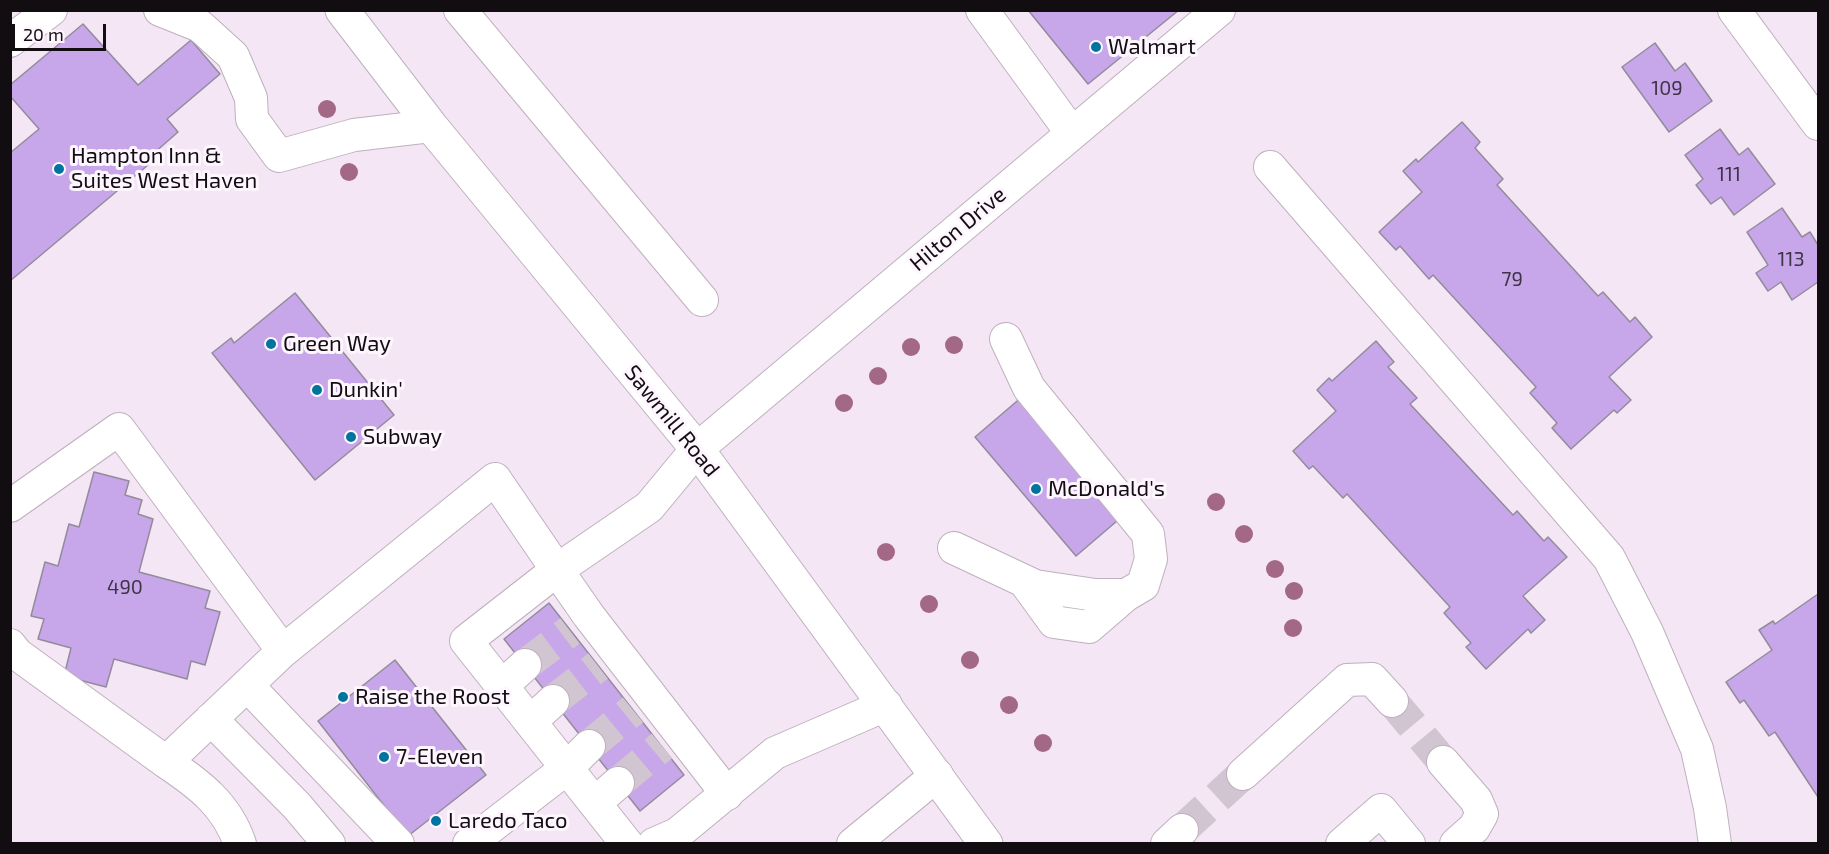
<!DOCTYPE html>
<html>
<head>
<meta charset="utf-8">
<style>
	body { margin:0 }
	#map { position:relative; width:1829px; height:854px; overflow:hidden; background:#f4e6f4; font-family:"Exo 2",sans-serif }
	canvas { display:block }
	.frame { position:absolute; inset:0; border:12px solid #110d11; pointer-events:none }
	.scale { position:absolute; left:12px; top:24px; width:94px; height:27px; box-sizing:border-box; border:3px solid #110d11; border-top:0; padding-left:8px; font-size:18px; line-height:21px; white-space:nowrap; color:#110d11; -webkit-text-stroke:4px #fef6fe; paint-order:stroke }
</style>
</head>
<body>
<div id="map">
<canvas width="1829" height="854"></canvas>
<div class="frame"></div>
<div class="scale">20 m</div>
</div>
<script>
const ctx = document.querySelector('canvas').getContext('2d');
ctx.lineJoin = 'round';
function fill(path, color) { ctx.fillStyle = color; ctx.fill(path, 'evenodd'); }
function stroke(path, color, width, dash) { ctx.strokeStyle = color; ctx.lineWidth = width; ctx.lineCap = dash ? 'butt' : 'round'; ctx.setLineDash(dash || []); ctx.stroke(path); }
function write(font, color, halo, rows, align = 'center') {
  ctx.font = font + ' "Exo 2",sans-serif'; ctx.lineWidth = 6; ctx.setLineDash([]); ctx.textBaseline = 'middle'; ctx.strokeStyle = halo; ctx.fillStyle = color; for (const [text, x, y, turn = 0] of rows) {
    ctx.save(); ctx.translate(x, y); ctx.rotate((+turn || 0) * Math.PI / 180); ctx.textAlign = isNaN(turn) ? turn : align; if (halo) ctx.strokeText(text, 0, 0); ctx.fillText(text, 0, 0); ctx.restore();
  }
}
const building = new Path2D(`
	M1028 10H1179L1088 84Z
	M83 24 138 85 191 40 220 74 167 119 178 132 145 161 148 165 10 281V153L39 129 10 96V85Z
	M1655 43 1675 71 1685 63 1712 101 1669 132 1622 67Z
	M1462 122 1480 142 1475 148 1503 179 1497 185 1598 296 1603 292 1630 322 1635 317 1652 337 1609 377 1631 400 1617 413 1614 410 1571 449 1552 428 1557 423 1530 393 1536 387 1433 275 1429 279 1400 246 1396 250 1379 232 1422 192 1403 171 1416 159 1418 162Z
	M1720 129 1739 155 1748 148 1775 184 1734 215 1721 197 1711 204 1696 185 1703 179 1685 155Z
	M1782 208 1802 237 1810 232 1818 245V282L1792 300 1781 282 1768 291 1756 273 1768 265 1747 232Z
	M295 293 394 415 315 480 212 353 231 338 234 343Z
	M1376 341 1394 362 1388 367 1417 398 1410 404 1513 515 1517 511 1544 541 1548 537 1567 557 1523 596 1545 620 1531 633 1528 629 1486 669 1466 647 1471 643 1444 613 1450 607 1347 494 1343 498 1313 466 1309 469 1293 451 1336 411 1317 390 1329 378 1332 381Z
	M1023 396 1124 515 1076 556 975 437Z
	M94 472 129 481 125 495 142 500 138 514 153 519 139 572 210 591 205 608 220 612 205 665 191 661 187 679 114 659 106 687 64 676 71 648 38 639 44 619 31 616 45 562 58 566 69 524 79 527Z
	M1818 594V797L1775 732 1769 736 1744 700 1740 703 1726 682 1772 650 1759 630 1773 621 1775 624Z
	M549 603 684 775 640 811 504 639Z
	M395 660 486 775 408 836 318 721Z`);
const minorTunnel = new Path2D(`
	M525 665 570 631
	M553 701 598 666
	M1392 701 1443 762
	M589 746 633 710
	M618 783 662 746
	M1182 830 1243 774`);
const minor = new Path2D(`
	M160 10 200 26 233 56 251 98 252 119 279 156 354 135 431 126
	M460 10 702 300
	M982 10 1071 132
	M1734 10 1818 124
	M10 41 51 10
	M1270 167 1609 558 1647 632 1697 749 1710 808 1715 844
	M10 506 119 429 283 651
	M954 548 1035 586 1095 595H1126L1143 585 1151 559 1148 534 1029 388 1006 339
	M1025 582 1054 622 1089 627 1126 595
	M10 645 17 654 166 762 283 651 495 479 557 570 649 507 697 449 1219 10
	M247 685 398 844
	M502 686 525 665
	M211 719 297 806 329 844
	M530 722 553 701
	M166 762C199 784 227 805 240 844
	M1443 762 1476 800 1482 814 1474 828 1456 844
	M1243 774 1347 680 1372 679 1392 701
	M595 803 618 783
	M469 844 567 768 589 746
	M627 844 466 641 557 570 589 616 727 794
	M654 844 677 834 775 753 886 705
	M853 844 937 775
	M1167 844 1182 830
	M1342 844 1381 810 1409 844`);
const major = new Path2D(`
	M342 10 431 126 697 449 986 844`);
const trees = [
	[327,109],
	[349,172],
	[954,345],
	[911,347],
	[878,376],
	[844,403],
	[1216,502],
	[1244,534],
	[886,552],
	[1275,569],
	[1294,591],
	[929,604],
	[1293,628],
	[970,660],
	[1009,705],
	[1043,743]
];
const markers = [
	[1096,47,6,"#00749e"],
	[59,169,6,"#00749e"],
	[271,344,6,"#00749e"],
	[317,390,6,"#00749e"],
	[351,437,6,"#00749e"],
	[1036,489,6,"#00749e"],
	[343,697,6,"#00749e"],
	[384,757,6,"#00749e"],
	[436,821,6,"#00749e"]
];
const numberNames = [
	["109",1667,88],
	["111",1729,174],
	["113",1791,259],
	["79",1512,279],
	["490",125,587]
];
const poiNames = [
	["Walmart",1108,47],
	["Hampton Inn &",71,156],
	["Suites West Haven",71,181],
	["Green Way",283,344],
	["Dunkin'",329,390],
	["Subway",363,437],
	["McDonald's",1048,489],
	["Raise the Roost",355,697],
	["7-Eleven",396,757],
	["Laredo Taco",448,821]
];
const streetNames = [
	["Hilton Drive",958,229,-40],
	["Sawmill Road",672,421,51]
];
fill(building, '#c7a7e9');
stroke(building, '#928b9b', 1.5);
stroke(minorTunnel, '#d2c5d2', 32, [32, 16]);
stroke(minor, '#beb0be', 34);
stroke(major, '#beb0be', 35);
stroke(minor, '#fff', 32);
stroke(major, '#fff', 33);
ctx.fillStyle = '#a46887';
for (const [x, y] of trees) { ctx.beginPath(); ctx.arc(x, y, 9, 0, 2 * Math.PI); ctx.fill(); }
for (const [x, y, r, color] of markers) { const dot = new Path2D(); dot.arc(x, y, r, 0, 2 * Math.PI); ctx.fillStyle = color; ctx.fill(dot); stroke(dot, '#fef6fe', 2); }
write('20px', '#3e3447', null, numberNames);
write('22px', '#110d11', '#fef6fe', poiNames, 'left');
write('22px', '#110d11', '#fef6fe', streetNames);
</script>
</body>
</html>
